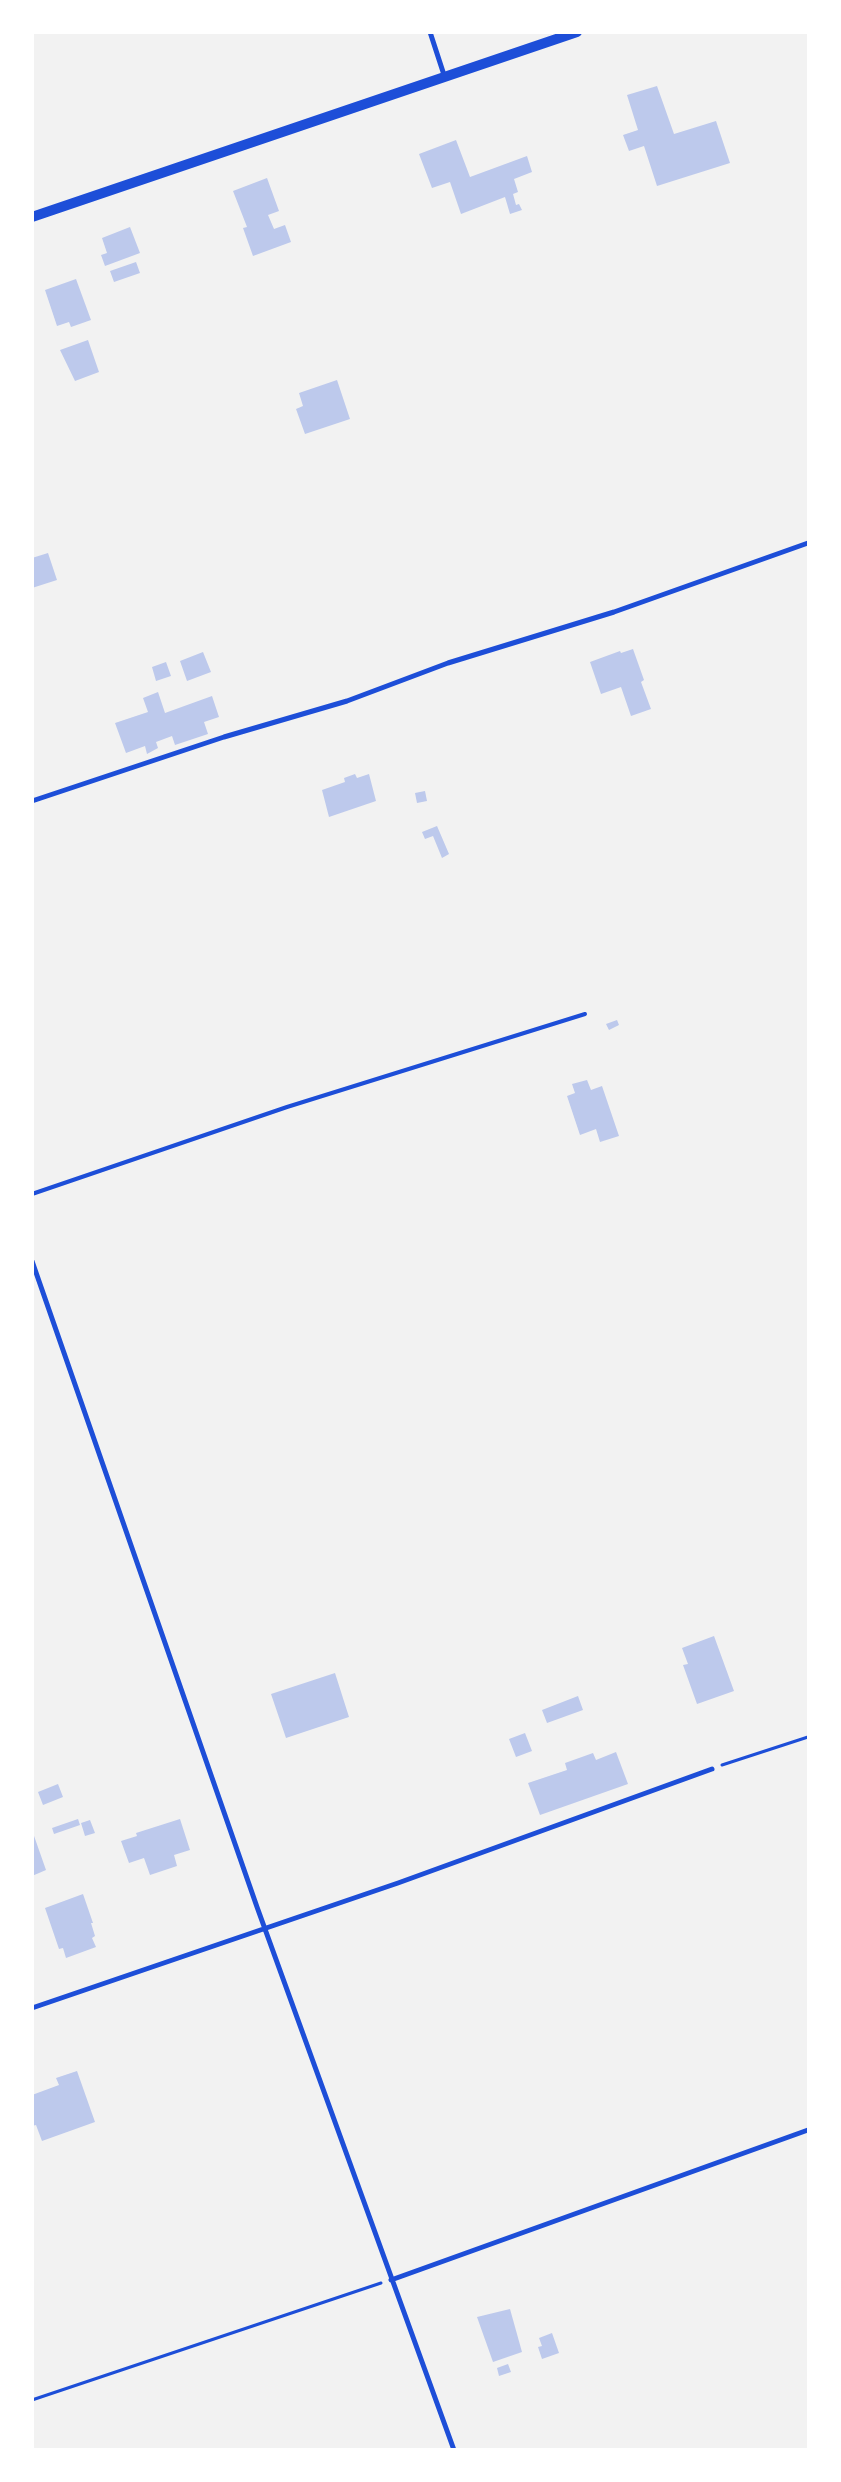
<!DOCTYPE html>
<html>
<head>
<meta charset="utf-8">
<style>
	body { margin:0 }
	#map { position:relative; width:841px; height:2482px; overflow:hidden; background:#f2f2f2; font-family:"Exo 2",sans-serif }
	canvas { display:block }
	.frame { position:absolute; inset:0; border:34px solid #fff; pointer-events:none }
</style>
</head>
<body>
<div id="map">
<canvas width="841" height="2482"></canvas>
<div class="frame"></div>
</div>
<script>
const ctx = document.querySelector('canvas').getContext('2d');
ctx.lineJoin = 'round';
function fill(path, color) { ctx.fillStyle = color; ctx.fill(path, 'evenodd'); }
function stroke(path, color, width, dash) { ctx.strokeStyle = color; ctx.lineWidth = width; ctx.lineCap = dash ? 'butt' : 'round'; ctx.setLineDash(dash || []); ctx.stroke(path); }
const building = new Path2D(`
	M657 86 674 134 716 121 730 163 657 186 644 146 629 151 623 135 638 130 627 95Z
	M456 140 470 177 527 156 532 172 514 179 518 192 513 194 516 205 519 204 522 210 510 214 505 197 461 214 450 182 432 188 419 154Z
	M267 178 279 211 268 215 274 229 285 225 291 242 253 256 243 228 247 227 233 191Z
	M130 227 140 253 105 266 101 255 107 253 102 238Z
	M136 262 140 273 114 282 110 271Z
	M76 279 91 320 71 327 69 322 57 326 45 290Z
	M88 340 99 372 75 381 60 350Z
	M337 380 350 419 305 434 296 409 303 406 299 393Z
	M48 553 57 580 32 588V558Z
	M633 649 644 680 641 682 651 709 631 716 621 687 601 694 590 662 620 651 621 653Z
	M203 652 211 672 187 681 180 661Z
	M166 662 171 676 156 681 152 667Z
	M158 692 165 713 212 696 219 717 204 722 208 734 175 745 172 736 156 742 158 748 147 754 145 746 126 753 115 723 148 712 143 698Z
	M355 774 357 778 369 774 376 801 329 817 322 790 345 782 344 778Z
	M425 791 427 801 417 803 415 793Z
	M437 826 449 854 442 858 433 836 425 839 422 832Z
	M617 1020 619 1025 609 1030 606 1024Z
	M587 1080 591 1090 602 1086 619 1136 600 1142 596 1129 580 1135 567 1096 575 1093 572 1084Z
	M714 1636 734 1691 697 1704 683 1665 688 1664 682 1648Z
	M335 1673 349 1717 286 1738 271 1694Z
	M578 1696 583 1710 547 1723 542 1710Z
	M525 1733 532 1751 516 1757 509 1739Z
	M616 1752 628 1784 540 1815 528 1783 567 1770 565 1763 593 1753 596 1760Z
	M58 1784 63 1797 43 1805 38 1792Z
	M78 1819 80 1825 54 1834 52 1828Z
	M180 1819 190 1850 174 1855 177 1866 150 1875 144 1858 129 1863 121 1841 137 1836 136 1833Z
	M90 1820 95 1833 85 1836 81 1823Z
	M33 1833 46 1870 32 1876V1834Z
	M83 1894 93 1923H91L95 1936 92 1938 96 1947 66 1958 63 1948 59 1949 45 1908Z
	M77 2071 95 2122 42 2141 36 2125 32 2126V2095L59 2085 56 2078Z
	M510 2309 522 2352 493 2362 477 2317Z
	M552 2333 559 2353 542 2359 538 2347 542 2346 539 2338Z
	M508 2364 511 2372 499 2376 497 2368Z`);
const path = new Path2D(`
	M722 1765 808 1737
	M32 2400 381 2283`);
const service = new Path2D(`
	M32 1194 287 1107 585 1014`);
const minor = new Path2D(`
	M430 32 445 78
	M32 801 224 737 347 701 448 663 614 612 808 543
	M32 1261 257 1907 454 2450
	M32 2008 398 1883 712 1769
	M391 2280 808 2130`);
const secondary = new Path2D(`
	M32 217 577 32`);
fill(building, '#bdc9ec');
stroke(path, '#1d4ed8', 3);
stroke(service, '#1d4ed8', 4);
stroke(minor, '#1d4ed8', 5);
stroke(secondary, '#1d4ed8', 10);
</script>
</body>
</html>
